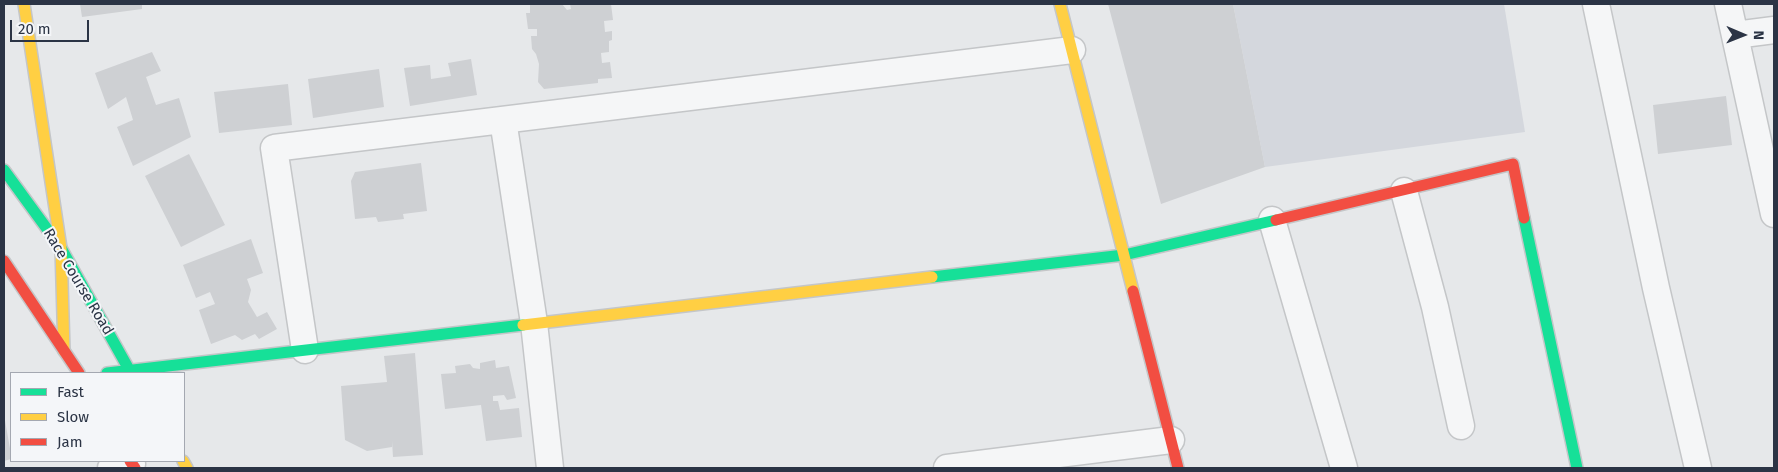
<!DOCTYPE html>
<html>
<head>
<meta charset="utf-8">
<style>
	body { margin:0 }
	#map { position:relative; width:1778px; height:472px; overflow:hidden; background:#e6e8ea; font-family:"Fira Sans",sans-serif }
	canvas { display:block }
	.frame { position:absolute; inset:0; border:5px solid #2b3445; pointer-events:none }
	.legend { position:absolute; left:10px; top:372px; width:175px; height:90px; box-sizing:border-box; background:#f4f6f9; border:1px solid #a4a8b1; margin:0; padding:6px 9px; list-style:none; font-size:15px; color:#2b3445 }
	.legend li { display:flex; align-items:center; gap:10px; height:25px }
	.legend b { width:25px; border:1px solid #a4a8b1 }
	.north { position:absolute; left:1718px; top:10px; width:50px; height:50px; -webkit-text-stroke:4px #f4f6f9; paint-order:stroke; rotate:91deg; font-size:14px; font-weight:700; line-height:20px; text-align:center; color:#2b3445 }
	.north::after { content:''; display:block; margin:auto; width:18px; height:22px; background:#2b3445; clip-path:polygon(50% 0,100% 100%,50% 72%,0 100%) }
	.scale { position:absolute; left:10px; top:20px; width:79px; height:22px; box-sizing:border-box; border:2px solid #2b3445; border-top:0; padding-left:6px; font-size:15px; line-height:18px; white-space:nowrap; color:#2b3445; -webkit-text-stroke:4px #f4f6f9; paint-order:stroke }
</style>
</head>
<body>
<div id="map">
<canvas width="1778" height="472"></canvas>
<div class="frame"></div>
<ul class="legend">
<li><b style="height:6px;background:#16e098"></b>Fast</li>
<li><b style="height:6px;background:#ffcf43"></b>Slow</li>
<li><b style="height:6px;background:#f24e42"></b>Jam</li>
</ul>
<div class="north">N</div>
<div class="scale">20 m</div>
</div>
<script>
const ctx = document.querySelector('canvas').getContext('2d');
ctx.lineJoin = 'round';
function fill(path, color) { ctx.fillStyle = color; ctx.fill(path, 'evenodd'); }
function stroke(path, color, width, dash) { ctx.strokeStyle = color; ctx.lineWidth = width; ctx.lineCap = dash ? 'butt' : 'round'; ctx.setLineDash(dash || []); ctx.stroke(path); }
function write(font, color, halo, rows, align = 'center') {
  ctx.font = font + ' "Fira Sans",sans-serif'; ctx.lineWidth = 4; ctx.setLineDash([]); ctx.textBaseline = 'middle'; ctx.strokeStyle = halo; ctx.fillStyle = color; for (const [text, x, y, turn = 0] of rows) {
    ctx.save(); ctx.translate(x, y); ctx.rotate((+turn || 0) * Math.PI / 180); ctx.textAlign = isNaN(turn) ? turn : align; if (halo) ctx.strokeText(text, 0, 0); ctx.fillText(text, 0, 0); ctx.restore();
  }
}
const built = new Path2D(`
	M1233 4H1504L1525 132 1265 167Z`);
const building = new Path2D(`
	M80 4H142V9L82 17Z
	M530 4H562L567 10 571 9 570 4H611L613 20 604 21 605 32 612 31V40L609 41V52L601 53 602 63 610 62 612 78 598 79V83L544 89 538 82 539 64 536 54 532 49 531 36H537V29H528L526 13H530Z
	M1108 4H1233L1265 167 1161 204Z
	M152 52 161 71 146 77 156 105 179 98 191 137 133 166 117 127 133 120 126 97 108 109 95 73Z
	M471 59 477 95 410 106 404 68 430 65 431 79 451 76 448 63Z
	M379 69 384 107 313 118 308 79Z
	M288 84 292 125 219 133 214 92Z
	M1726 96 1732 145 1658 154 1653 105Z
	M189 154 225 225 181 247 145 176Z
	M421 163 427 211 403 214 404 219 378 222 376 217 355 219 351 181 355 172Z
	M251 239 263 273 247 279 251 290 248 302 257 317 267 312 277 329 259 339 255 334 242 340 235 335 211 344 199 310 215 304 210 292 196 298 183 265Z
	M415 353 423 455 393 457 392 441V447L367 451 345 440 341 386 387 382 384 356Z
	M495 360 496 368 509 366 516 398 507 400 504 395 493 396V401H498L500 410 519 408 522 437 486 441 481 405 445 409 441 374 456 373 455 366 470 364 473 368 480 369V363Z
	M4 415 11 454V459L4 461Z`);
const street = new Path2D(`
	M1596 4 1656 288 1698 468
	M1728 4 1774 214
	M1735 35 1774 30
	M503 120 534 323 550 468
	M1404 191 1435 307 1461 426
	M1272 220 1344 468
	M305 350 274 148 1072 50
	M111 468 132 464
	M947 468 1171 440`);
const fast = new Path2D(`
	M4 170 61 248 131 373
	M1524 218 1577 468
	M932 277 1124 255 1276 220
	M107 373 523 325`);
const slow = new Path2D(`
	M24 4 61 248 64 351
	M1060 4 1133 291
	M523 325 932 277
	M183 461 187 468`);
const jam = new Path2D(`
	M1276 220 1513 164 1524 218
	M4 261 79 373
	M1133 291 1178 468
	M130 461 135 468`);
const streetNames = [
	["Race Course Road",78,282,59]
];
fill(built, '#d4d7dd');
fill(building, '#ced0d3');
stroke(street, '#c4c6c8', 29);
stroke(fast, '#c4c6c8', 14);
stroke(slow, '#c4c6c8', 14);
stroke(jam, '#c4c6c8', 14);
stroke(street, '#f5f6f7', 26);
stroke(fast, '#16e098', 11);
stroke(slow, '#ffcf43', 11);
stroke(jam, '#f24e42', 11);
write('15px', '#2b3445', '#f4f6f9', streetNames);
</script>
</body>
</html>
